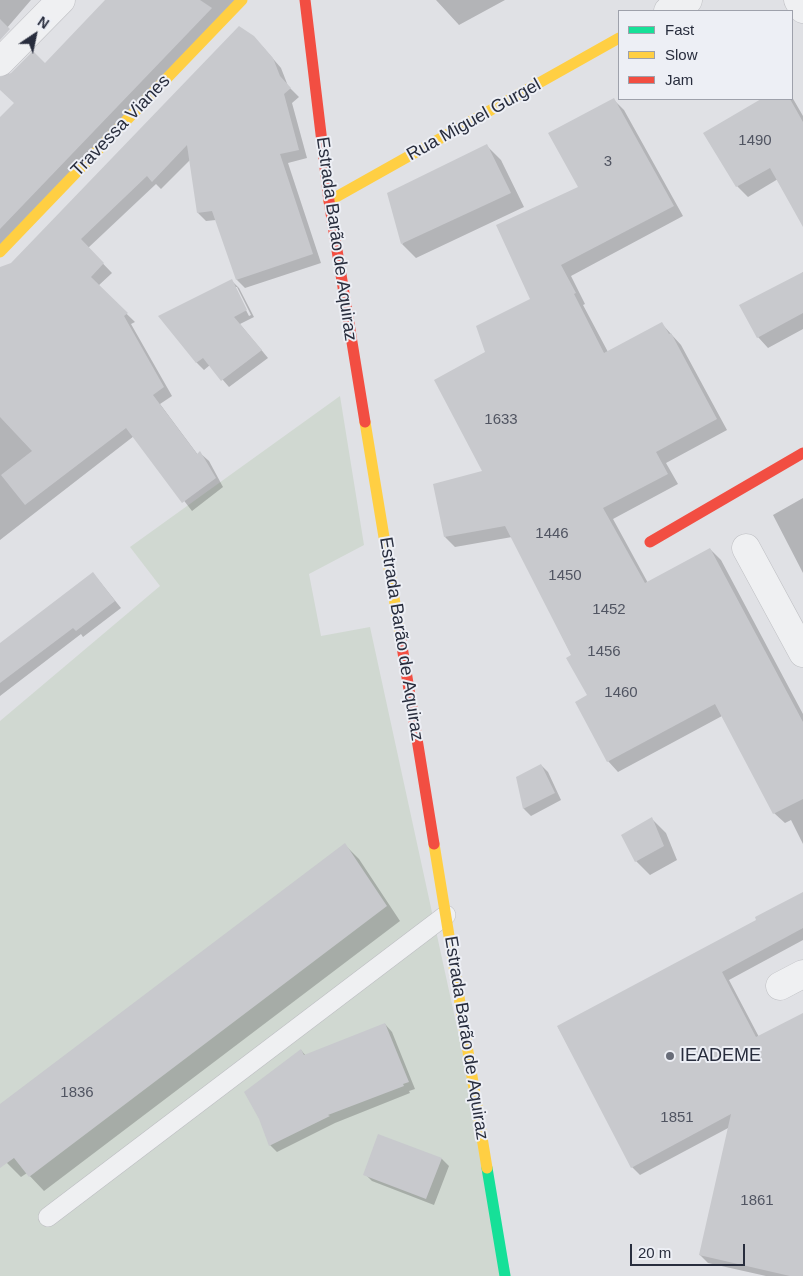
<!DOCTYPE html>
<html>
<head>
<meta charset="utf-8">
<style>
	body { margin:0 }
	#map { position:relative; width:803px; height:1276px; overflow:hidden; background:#e0e1e5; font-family:Helvetica,sans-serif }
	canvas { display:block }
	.legend { position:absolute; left:618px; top:10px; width:175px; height:90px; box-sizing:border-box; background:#edeff5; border:1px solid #9ea1ab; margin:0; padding:6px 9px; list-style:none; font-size:15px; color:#282d3d }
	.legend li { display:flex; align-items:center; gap:10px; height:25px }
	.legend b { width:25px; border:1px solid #9ea1ab }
	.north { position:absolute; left:10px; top:10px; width:50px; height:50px; -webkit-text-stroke:4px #edeff5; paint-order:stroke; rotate:34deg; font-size:14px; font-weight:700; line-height:20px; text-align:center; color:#282d3d }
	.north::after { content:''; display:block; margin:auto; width:18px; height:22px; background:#282d3d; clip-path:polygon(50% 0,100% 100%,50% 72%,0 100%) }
	.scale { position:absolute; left:630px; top:1244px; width:115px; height:22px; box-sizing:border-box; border:2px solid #282d3d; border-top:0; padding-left:6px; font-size:15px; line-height:18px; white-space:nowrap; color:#282d3d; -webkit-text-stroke:4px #edeff5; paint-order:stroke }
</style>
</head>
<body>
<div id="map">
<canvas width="803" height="1276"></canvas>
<ul class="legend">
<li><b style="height:6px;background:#16e098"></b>Fast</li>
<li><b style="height:6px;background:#ffcf43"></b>Slow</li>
<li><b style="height:6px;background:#f24e42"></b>Jam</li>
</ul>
<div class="north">N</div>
<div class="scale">20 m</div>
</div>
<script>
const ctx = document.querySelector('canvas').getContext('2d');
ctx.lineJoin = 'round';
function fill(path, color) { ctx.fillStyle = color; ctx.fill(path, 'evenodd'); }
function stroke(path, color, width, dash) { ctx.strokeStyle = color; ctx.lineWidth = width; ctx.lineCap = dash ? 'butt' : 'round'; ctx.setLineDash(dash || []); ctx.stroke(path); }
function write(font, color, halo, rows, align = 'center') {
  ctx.font = font + ' Helvetica,sans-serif'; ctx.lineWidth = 4; ctx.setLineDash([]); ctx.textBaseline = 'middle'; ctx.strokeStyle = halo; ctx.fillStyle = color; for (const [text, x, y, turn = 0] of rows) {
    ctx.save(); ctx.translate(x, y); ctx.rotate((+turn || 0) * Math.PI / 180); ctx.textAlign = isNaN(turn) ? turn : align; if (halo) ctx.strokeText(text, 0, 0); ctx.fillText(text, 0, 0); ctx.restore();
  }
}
const green = new Path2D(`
	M340 396 364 545 309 574 321 636 370 627 511 1276H0V721L160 586 130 547Z`);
const shadow = new Path2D(`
	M0 0H31L0 36Z
	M129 0H239L0 247V119L15 103 0 88V78L45 65Z
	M436 0H505L459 25Z
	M263 47 281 68 288 86 299 97 292 103 307 158 288 163 321 263 245 288 237 280 216 220 206 221 198 213 191 159 161 189 156 184 88 248 112 273 98 286 135 322 131 324 172 396 160 404 198 455 200 453 209 461 223 487 192 511 134 436 0 540V268L12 264Z
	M792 97 803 116V224L778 179 748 197 737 186 705 134 763 99Z
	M613 99 624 110 683 216 571 276 585 304 583 305 608 352 662 324 681 345 727 430 666 463 678 484 613 519 648 583 710 549 721 560 803 714V844L791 820 785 823 774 813 722 716 618 772 608 761 589 695 572 656 512 537 455 547 445 537 483 472 486 353 532 300 580 188Z
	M487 146 501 160 524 207 416 258 402 244Z
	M803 272V329L768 348 758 337Z
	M232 281 239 288 254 317 240 324 268 358 229 387 210 365 204 370 197 363 160 316ZM234 287H237L251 315 249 316Z
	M803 498V573L773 515Z
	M93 573 121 608 83 637 81 634 0 696V645Z
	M541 765 548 772 561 800 531 816 524 809 518 778Z
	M652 819 666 833 677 860 650 875 636 861Z
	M345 845 359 859 400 921 44 1191 27 1173 21 1177 7 1163 0 1153V1105Z
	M803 893V940L729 980 759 1037 803 1016V1276H766L708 1263 700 1255 730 1127 640 1175 632 1167 558 1027 758 920Z
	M385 1024 392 1032 415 1089 409 1091 410 1093 335 1123 277 1152 270 1145 301 1050 306 1056Z
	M379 1136 442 1159 449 1166 434 1205 372 1181 365 1174Z`);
const building = new Path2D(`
	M105 0H200L212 8 0 229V117L14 103 0 90V77L11 73 33 51 45 63Z
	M0 19 10 29 0 40Z
	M239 26 254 36 273 58 280 76 291 88 284 94 299 150 280 154 313 254 236 280 212 211 197 213 187 145 152 182 147 176 81 239 104 263 91 277 128 313 124 316 164 387 153 395 197 454 200 451 216 478 182 503 126 428 25 505 1 475 32 451 0 417V267L11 263Z
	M614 98 674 206 561 265 576 293 574 294 604 353 662 322 669 334 671 333 717 419 656 452 668 474 603 508 645 583 710 548 803 722V799L773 814 715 704 607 762 575 702 587 695 566 658 571 655 505 526 444 537 433 484 482 471 434 380 485 352 476 326 530 299 496 225 578 187 548 133Z
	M761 99H790L803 122V227L770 168 736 187 703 133Z
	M487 144 511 193 401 244 387 193Z
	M803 272V313L757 338 739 305Z
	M232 279 247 310 234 317 262 350 221 381 203 358 196 363 158 316Z
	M93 572 115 601 76 631 73 628 0 683V643Z
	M541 764 555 793 523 809 516 777Z
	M652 817 664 846 635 862 621 835Z
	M345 843 387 906 29 1177 14 1158 0 1168V1104Z
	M803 892V928L722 972 756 1037 803 1013V1276H790L699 1255 731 1114 631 1168 557 1026 756 920 755 917Z
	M385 1023 409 1082 403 1084 404 1086 328 1115 330 1116 269 1146 259 1119 244 1092 301 1049 304 1055Z
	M378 1134 442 1158 426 1199 363 1175Z`);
const lane = new Path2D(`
	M48 1217 446 915`);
const street = new Path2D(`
	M798 0 803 9
	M668 11 688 0
	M0 62 61 0
	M746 548 803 653
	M780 986 803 974`);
const fast = new Path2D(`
	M487 1168 505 1276`);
const slow = new Path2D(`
	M329 201 619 38
	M0 252 242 0
	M365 422 400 634
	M434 844 487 1168`);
const jam = new Path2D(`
	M305 0 329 201 365 422
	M650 542 803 453
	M400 634 434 844`);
const markers = [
	[670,1056,5,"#686c78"]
];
const numberNames = [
	["1490",755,141],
	["3",608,162],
	["1633",501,420],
	["1446",552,534],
	["1450",565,576],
	["1452",609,610],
	["1456",604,652],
	["1460",621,693],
	["1836",77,1093],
	["1851",677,1118],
	["1861",757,1201]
];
const streetNames = [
	["Rua Miguel Gurgel",474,120,-29],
	["Travessa Vianes",121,126,-46],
	["Estrada Barão de Aquiraz",336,239,82],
	["Estrada Barão de Aquiraz",401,639,81],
	["Estrada Barão de Aquiraz",466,1038,81]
];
const poiNames = [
	["IEADEME",680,1056]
];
fill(green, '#d0d8d1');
fill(shadow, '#0003');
fill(building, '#c8c9cd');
stroke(lane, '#bebfc3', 20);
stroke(street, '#bebfc3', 29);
stroke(lane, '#eff0f2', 19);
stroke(street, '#eff0f2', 28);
stroke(fast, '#16e098', 11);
stroke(slow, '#ffcf43', 11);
stroke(jam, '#f24e42', 11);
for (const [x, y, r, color] of markers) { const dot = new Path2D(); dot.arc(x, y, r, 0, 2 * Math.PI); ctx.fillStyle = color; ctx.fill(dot); stroke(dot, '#edeff5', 2); }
write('15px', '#515562', null, numberNames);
write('18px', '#282d3d', '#edeff5', streetNames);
write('18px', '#282d3d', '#edeff5', poiNames, 'left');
</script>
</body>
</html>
